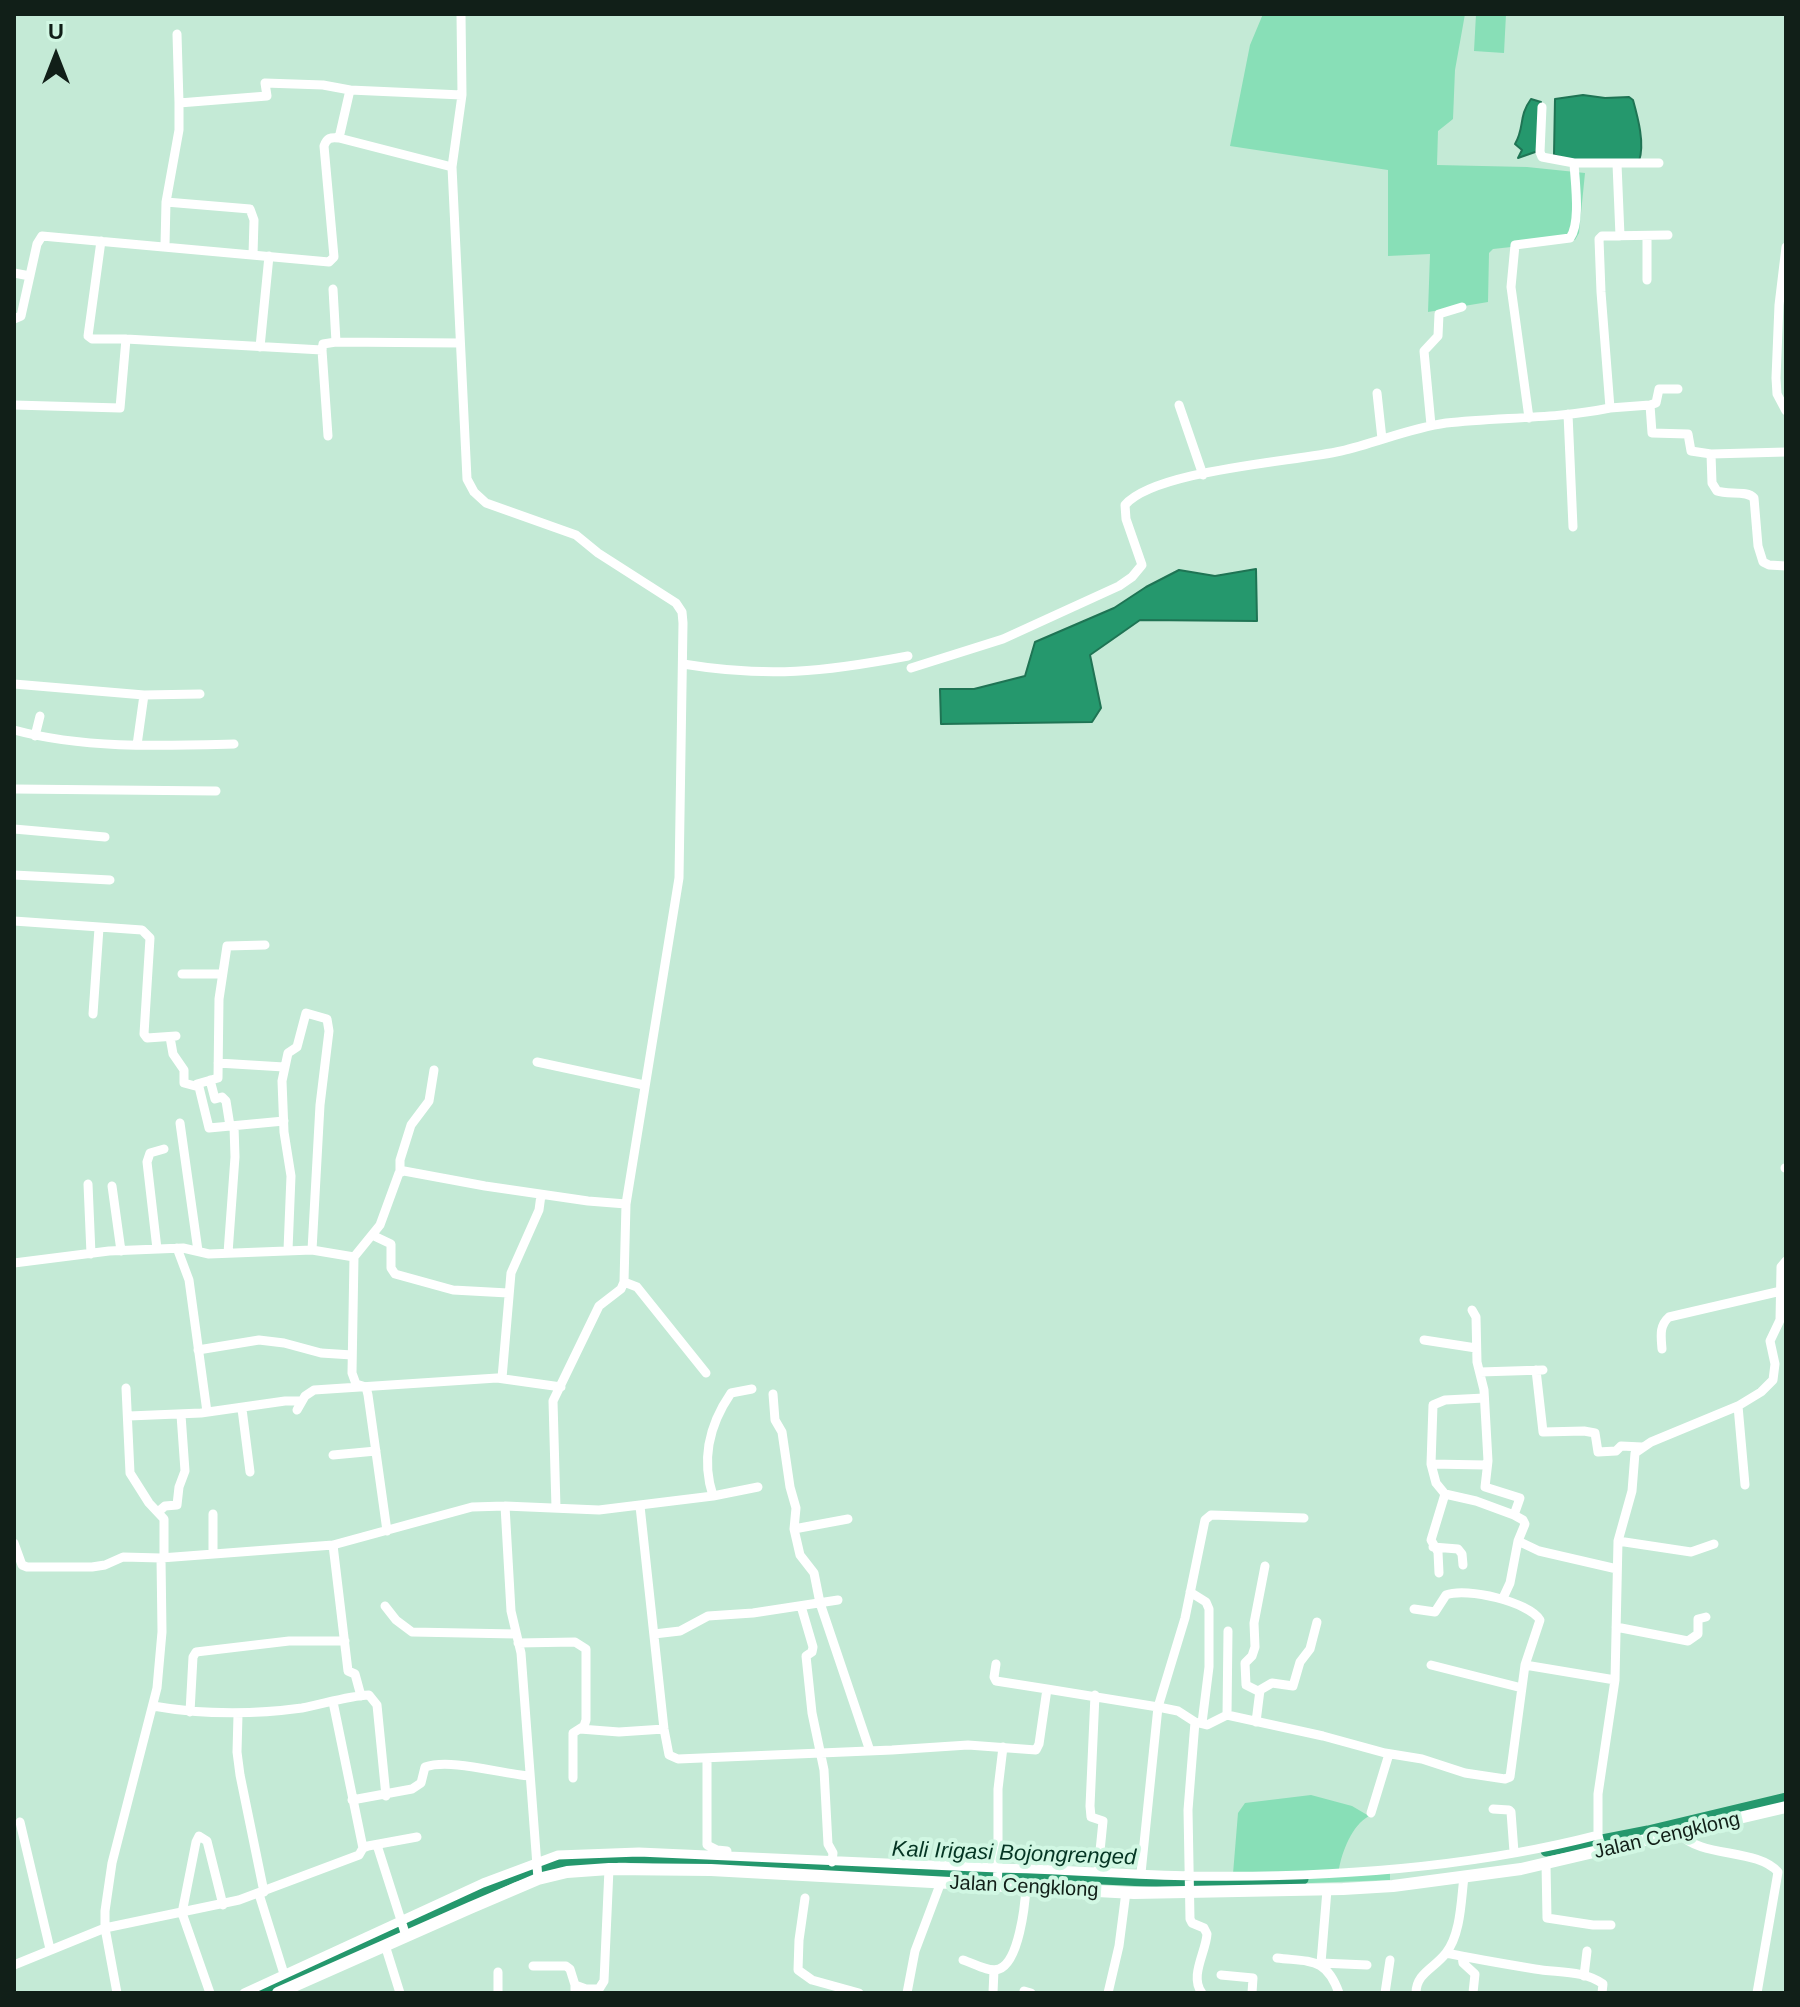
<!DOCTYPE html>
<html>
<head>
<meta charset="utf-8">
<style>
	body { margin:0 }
	#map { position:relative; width:1800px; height:2007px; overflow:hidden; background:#c4ead6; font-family:Helvetica,sans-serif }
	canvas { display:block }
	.frame { position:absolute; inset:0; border:16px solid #111f18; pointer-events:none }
	.north { position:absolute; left:16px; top:16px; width:80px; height:80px; -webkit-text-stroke:6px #d1f7e3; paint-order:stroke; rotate:0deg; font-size:22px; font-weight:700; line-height:32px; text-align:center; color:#111f18 }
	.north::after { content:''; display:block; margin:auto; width:28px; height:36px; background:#111f18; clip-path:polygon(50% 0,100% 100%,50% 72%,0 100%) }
</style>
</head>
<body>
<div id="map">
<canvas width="1800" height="2007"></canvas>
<div class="frame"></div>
<div class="north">U</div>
</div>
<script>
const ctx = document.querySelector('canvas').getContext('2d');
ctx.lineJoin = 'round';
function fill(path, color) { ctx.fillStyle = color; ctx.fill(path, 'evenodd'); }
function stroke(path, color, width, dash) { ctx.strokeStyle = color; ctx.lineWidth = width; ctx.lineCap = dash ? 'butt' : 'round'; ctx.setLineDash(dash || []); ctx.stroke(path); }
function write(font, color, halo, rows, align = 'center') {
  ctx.font = font + ' Helvetica,sans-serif'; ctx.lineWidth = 8; ctx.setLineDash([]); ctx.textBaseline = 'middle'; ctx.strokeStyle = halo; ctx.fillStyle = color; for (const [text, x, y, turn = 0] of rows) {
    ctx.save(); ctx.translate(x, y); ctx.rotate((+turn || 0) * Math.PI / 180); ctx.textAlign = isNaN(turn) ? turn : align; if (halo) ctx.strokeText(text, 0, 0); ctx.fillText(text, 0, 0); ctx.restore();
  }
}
const green = new Path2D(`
	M1263 14H1465L1455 70 1453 119 1438 131 1437 165 1527 167 1585 173 1579 233 1575 240 1493 249 1489 253 1488 302 1428 312 1430 254 1388 256V170L1230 146 1250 45Z
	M1476 14H1506L1504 53 1474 51Z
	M1311 1795 1352 1806 1369 1816C1352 1825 1342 1852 1339 1869L1390 1867V1880L1232 1886 1238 1813 1245 1803Z`);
const water = new Path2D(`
	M1583 95 1605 98 1629 97 1633 100C1638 118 1645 144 1639 161H1572L1554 155 1555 99Z
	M1531 99 1541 102 1538 151 1518 158 1522 150 1515 144C1525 127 1518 117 1531 99Z
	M1256 569 1257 621 1140 620 1090 655 1101 708 1092 722 941 724 940 689H974L1025 676 1035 642 1114 608 1146 587 1179 570 1215 576Z`);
const canal = new Path2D(`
	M1546 1851 1648 1831 1786 1798
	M260 1993 511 1878C546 1864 583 1861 620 1857L1168 1882 1240 1883 1303 1879`);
const street = new Path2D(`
	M461 14 462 95 452 167 467 479 474 492 486 503 576 535 598 553 676 603 682 612 683 623 679 878 626 1204 624 1282 621 1289 599 1306 553 1401 556 1508
	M177 34 179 103
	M1542 107 1540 152 1542 157 1574 163H1659
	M339 138 350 90
	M1617 164 1620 236
	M166 202 250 209 254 220 253 255
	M1668 235 1602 236 1599 239 1601 292 1610 408 1650 405 1652 433 1688 434 1691 451 1711 454 1712 483 1717 491C1728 495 1747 490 1754 498L1758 546 1763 562 1769 565 1786 566
	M1647 236V280
	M165 245 166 202 179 130V103L267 96 265 83 323 85 350 90 462 95
	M1786 247 1779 305 1776 378 1777 394 1786 411
	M14 273 30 276
	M333 289 336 342
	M14 319 21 316 37 244 42 236 329 262 334 257 324 146C327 138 330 137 339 138L452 167
	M126 339 322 350 323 344 336 342 460 343
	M260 347 269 256
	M322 350 328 436
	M1377 393 1382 439
	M14 405 120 408 126 339H92L88 336 101 241
	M1179 405 1203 475
	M1650 405 1656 403 1659 389H1678
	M1568 414 1573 527
	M1529 418 1511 287 1515 245 1570 238C1581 223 1575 182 1574 163
	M1431 425 1424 351 1438 336 1439 314 1462 307
	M1711 454 1786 452
	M683 664C768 678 824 672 908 656
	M911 668 1003 639 1119 586 1132 577 1142 565 1126 519 1125 505C1155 470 1292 462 1341 451 1376 443 1410 428 1446 423 1501 417 1556 419 1610 408
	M14 684 144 695 200 694
	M14 730C84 749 162 746 234 744
	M35 736 40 716
	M137 745 144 695
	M14 789 216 791
	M14 829 105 837
	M14 875 110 880
	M14 921 142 930 150 938 144 1034 147 1038 176 1036
	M182 974H222
	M93 1014 99 928
	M170 1037 173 1054 184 1070V1083L199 1087 209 1128 284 1121
	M537 1062 644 1085
	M218 1063 284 1067
	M210 1080 215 1099 222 1097 226 1101 230 1126
	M197 1084 218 1078 219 999 227 946 265 945
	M180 1123 198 1251
	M1785 1168H1786
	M400 1172V1160L411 1125 429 1101 434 1070
	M88 1184 91 1254
	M112 1186 121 1251
	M372 1235 391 1244V1268L395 1274 453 1290 508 1293
	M177 1248 189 1280 207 1412
	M157 1249 147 1162 150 1153 164 1149
	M288 1250 291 1176 284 1132 282 1081 288 1053 297 1047 306 1013 327 1019 329 1031 320 1105 312 1250
	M228 1253 235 1157 234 1126
	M354 1257 380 1225 399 1173 404 1171 485 1186 588 1201 626 1204
	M14 1263 109 1251 183 1248 209 1254 312 1250 354 1257 352 1373 356 1384 366 1387 368 1395 387 1531
	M624 1282 637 1287 706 1373
	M1424 1340 1476 1348
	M1662 1349C1661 1336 1659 1326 1669 1317L1781 1291
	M198 1350 259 1340 284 1343 321 1353 352 1355
	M1536 1370 1543 1432 1584 1431 1595 1433 1598 1452 1616 1451 1621 1446 1642 1447
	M1480 1372 1543 1370
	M502 1378 511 1273 539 1210 541 1195
	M126 1388 130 1473 149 1503 164 1519V1558
	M773 1394 775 1420 782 1432 790 1487 796 1508 794 1529 800 1555 814 1573 820 1603 870 1751
	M1484 1398 1445 1400 1433 1405 1431 1464 1436 1483 1445 1494 1476 1501 1514 1515
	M1738 1406 1745 1485
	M242 1409 250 1472
	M297 1410 305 1396 314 1390 497 1378 561 1387
	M129 1416 201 1413 285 1401H302
	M333 1455 376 1451
	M1488 1461 1485 1487 1520 1498 1514 1515 1523 1520 1525 1524 1518 1541 1510 1583 1503 1598
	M1431 1464 1485 1465 1488 1461 1484 1390 1477 1362 1476 1317 1472 1310
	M713 1496C701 1459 709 1425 731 1393L752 1389
	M640 1506 664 1729 669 1755 678 1759 892 1750 968 1745 1036 1750 1039 1744 1047 1689 1158 1707 1178 1711 1195 1722 1207 1725 1227 1715 1323 1736 1385 1753 1422 1759 1465 1773 1505 1779 1510 1777 1525 1665 1540 1620C1529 1602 1467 1587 1446 1595L1435 1612 1414 1609
	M158 1512 165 1506 177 1505 179 1487 185 1471 181 1415
	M213 1514V1554
	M794 1529 848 1519
	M1518 1541 1539 1551 1617 1569
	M1618 1541 1691 1552 1714 1544
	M14 1543 22 1565 27 1567H92L105 1565 123 1557 161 1558 333 1545 472 1507 505 1506
	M333 1545 348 1671 355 1674 361 1696
	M1433 1547 1458 1549 1462 1554 1463 1565
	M1439 1573 1438 1552 1431 1540 1445 1494
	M1190 1592 1206 1602 1209 1609V1667L1202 1723
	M385 1606 396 1620 412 1632 516 1634
	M801 1606 813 1647 812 1652 806 1656 812 1713 824 1770 828 1844 833 1853 832 1862
	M1616 1627 1688 1641 1698 1634V1619L1706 1617
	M654 1634 680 1631 708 1616 753 1613 838 1600
	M518 1643 575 1642 586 1649V1720L584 1726 573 1733V1778
	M996 1664 994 1677 996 1681 1047 1689
	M1431 1665 1522 1688
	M1525 1665 1615 1680
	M1260 1692 1246 1685 1245 1663 1252 1656 1255 1647 1254 1623 1265 1566
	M1095 1695 1090 1806 1091 1817 1103 1821 1098 1871
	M333 1702 363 1848
	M153 1706C204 1715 250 1715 302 1708 324 1704 347 1696 369 1695L377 1705 386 1796
	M190 1712 193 1657 196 1652 289 1641H345
	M238 1715 237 1752 240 1775 264 1892
	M1227 1715 1228 1631
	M1195 1722 1188 1810 1190 1919 1192 1923 1204 1928 1207 1934C1206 1952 1189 1977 1202 1993
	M1256 1722 1260 1690 1272 1683 1293 1686 1300 1662 1310 1649 1317 1622
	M580 1729 619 1732 664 1729
	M707 1758V1845L717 1850 727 1851
	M352 1800 412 1789 421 1783 425 1767C451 1758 501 1774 530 1776
	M1493 1809 1509 1810 1511 1812 1514 1852
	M1371 1813 1389 1754
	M20 1822 50 1949
	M1680 1834C1701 1858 1757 1848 1778 1872L1757 1993
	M377 1845 406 1936
	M1602 1852 1598 1835V1794L1615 1680 1618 1541 1632 1491 1635 1453 1651 1442 1738 1406 1761 1392 1773 1380 1775 1364 1770 1341 1780 1320 1781 1267 1786 1261
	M1546 1864 1547 1918 1593 1925H1611
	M1141 1873 1158 1707 1185 1618 1205 1520 1211 1515 1304 1518
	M538 1879 521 1653 511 1611 505 1506 599 1510 713 1496 758 1487
	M997 1885 998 1868C1063 1869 1128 1875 1193 1876 1328 1878 1466 1869 1598 1835
	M1327 1890 1321 1963 1367 1965
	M259 1894 284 1974
	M805 1898 799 1940 798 1970 812 1980 859 1993
	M385 1945 400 1993
	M1446 1953C1475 1959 1505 1964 1535 1969 1558 1973 1583 1970 1603 1984L1602 1993
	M1462 1957 1463 1963 1475 1974 1473 1993
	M1277 1958C1311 1962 1326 1957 1339 1993
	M963 1960C973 1963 989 1973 999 1969 1019 1962 1025 1905 1026 1887
	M14 1965 105 1928 239 1900 359 1855 363 1848 368 1846 417 1837
	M533 1966H566L570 1969 575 1985
	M1221 1975 1253 1978 1252 1993
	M1584 1976 1587 1951
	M1024 1991 1031 1993
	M117 1993 105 1928V1911L112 1863 157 1688 162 1632 161 1558
	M210 1993 182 1913 196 1842 199 1836 207 1841 223 1905
	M244 1993 483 1883 558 1855 639 1852 998 1868V1789L1003 1747
	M498 1993V1972
	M575 1993V1985L586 1989H599L604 1981 609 1869
	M907 1993 915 1951 941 1882
	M993 1993 994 1970
	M1108 1993 1119 1946 1126 1892
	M1385 1993 1390 1960
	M1416 1993C1416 1973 1435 1968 1446 1953 1461 1934 1461 1900 1464 1877`);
const secondary = new Path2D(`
	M278 1993 470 1908 538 1879 567 1872 609 1869 711 1870 1134 1893 1343 1889 1393 1886 1521 1869 1786 1807`);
const streetNames = [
	["Jalan Cengklong",1667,1836,-13],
	["Jalan Cengklong",1024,1887,3]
];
const waterNames = [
	["Kali Irigasi Bojongrenged",1014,1854,2]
];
fill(green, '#88dfb7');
fill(water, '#25986d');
stroke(water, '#1f7454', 2);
stroke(canal, '#25986d', 11);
stroke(street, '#fff', 9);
stroke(secondary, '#fff', 12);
write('20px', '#111f18', '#d1f7e3', streetNames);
write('italic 22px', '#043523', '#d1f7e3', waterNames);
</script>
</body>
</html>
